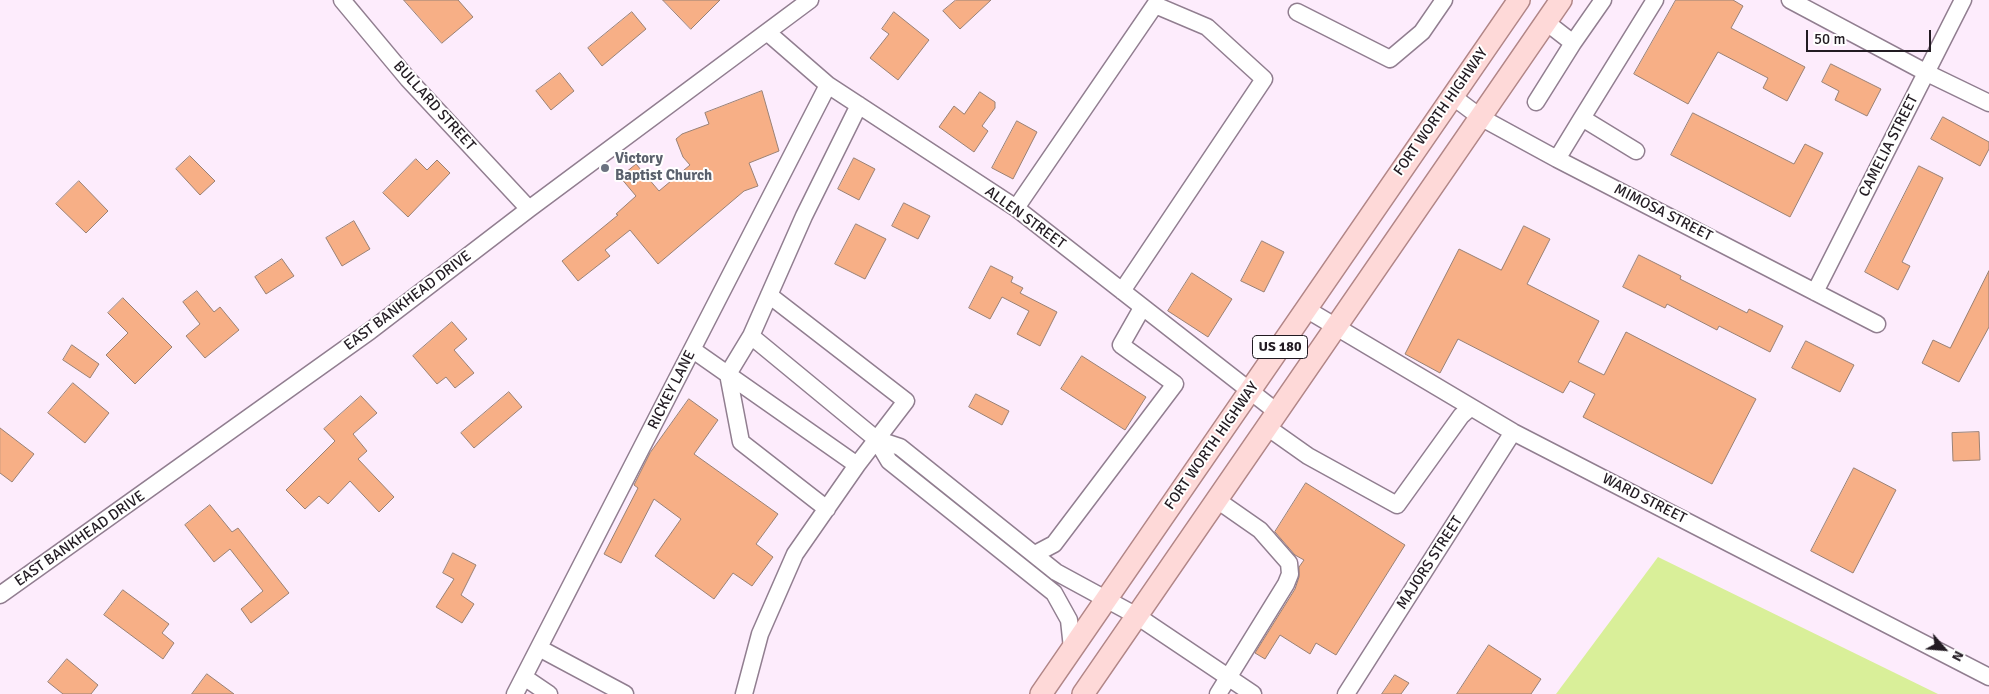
<!DOCTYPE html>
<html>
<head>
<meta charset="utf-8">
<style>
	body { margin:0 }
	#map { position:relative; width:1989px; height:694px; overflow:hidden; background:#fdecfc; font-family:Signika,sans-serif }
	canvas { display:block }
	.north { position:absolute; left:1919px; top:624px; width:50px; height:50px; -webkit-text-stroke:4px #fff; paint-order:stroke; rotate:117deg; font-size:14px; font-weight:700; line-height:20px; text-align:center; color:#221b22 }
	.north::after { content:''; display:block; margin:auto; width:18px; height:22px; background:#221b22; clip-path:polygon(50% 0,100% 100%,50% 72%,0 100%) }
	.scale { position:absolute; left:1806px; top:30px; width:125px; height:22px; box-sizing:border-box; border:2px solid #221b22; border-top:0; padding-left:6px; font-size:15px; line-height:18px; white-space:nowrap; color:#221b22; -webkit-text-stroke:4px #fff; paint-order:stroke }
</style>
</head>
<body>
<div id="map">
<canvas width="1989" height="694"></canvas>
<div class="north">N</div>
<div class="scale">50 m</div>
</div>
<script>
const ctx = document.querySelector('canvas').getContext('2d');
ctx.lineJoin = 'round';
function fill(path, color) { ctx.fillStyle = color; ctx.fill(path, 'evenodd'); }
function stroke(path, color, width, dash) { ctx.strokeStyle = color; ctx.lineWidth = width; ctx.lineCap = dash ? 'butt' : 'round'; ctx.setLineDash(dash || []); ctx.stroke(path); }
function write(font, color, halo, rows, align = 'center') {
  ctx.font = font + ' Signika,sans-serif'; ctx.lineWidth = 4; ctx.setLineDash([]); ctx.textBaseline = 'middle'; ctx.strokeStyle = halo; ctx.fillStyle = color; for (const [text, x, y, turn = 0] of rows) {
    ctx.save(); ctx.translate(x, y); ctx.rotate((+turn || 0) * Math.PI / 180); ctx.textAlign = isNaN(turn) ? turn : align; if (halo) ctx.strokeText(text, 0, 0); ctx.fillText(text, 0, 0); ctx.restore();
  }
}
const green = new Path2D(`
	M1658 557 1938 694H1556Z`);
const building = new Path2D(`
	M404 0H458L473 17 442 43Z
	M663 0H720L691 29Z
	M956 0H991L960 29 943 11Z
	M1676 0H1733L1743 6 1731 28 1805 67 1787 101 1763 88 1768 78 1718 52 1688 104 1634 74Z
	M632 12 646 29 602 66 588 48Z
	M894 12 929 40 898 80 870 58 889 34 882 29Z
	M1831 64 1881 89 1867 116 1835 100 1839 91 1822 82Z
	M560 73 574 91 551 110 536 91Z
	M762 91 779 151 749 163 758 186 744 191 658 264 630 230 605 250 610 256 578 281 562 261 618 215 616 214 636 196 620 177 636 164 659 191 690 165 683 157 676 139 682 134 709 124 705 113Z
	M980 92 995 102V108L982 126 988 131 974 152 939 127 954 106 964 114Z
	M1693 113 1794 164 1805 144 1823 153 1790 217 1671 155Z
	M1943 117 1989 142V149L1980 166 1931 139Z
	M1017 121 1037 132 1013 179 992 168Z
	M190 156 215 181 200 195 176 169Z
	M854 158 875 169 859 200 838 189Z
	M416 159 427 170 437 160 450 173 408 217 383 193Z
	M1919 166 1943 178 1902 262 1910 266 1898 290 1865 272Z
	M79 181 108 211 86 233 56 204Z
	M904 203 930 216 918 239 892 226Z
	M354 221 370 249 342 266 326 238Z
	M856 224 886 239 865 279 835 264Z
	M1524 226 1550 239 1527 284 1599 321 1578 362 1604 375 1626 332 1756 399 1712 484 1583 417 1595 394 1570 381 1563 393 1458 339 1440 373 1405 354 1459 249 1501 270Z
	M1262 241 1284 252 1264 292 1241 281Z
	M1639 255 1681 276 1680 279 1747 313 1749 309 1783 326 1770 352 1719 326 1717 330 1667 304 1665 308 1623 287Z
	M282 259 294 276 266 294 255 277Z
	M991 266 1013 277 1011 282 1023 288 1020 293 1057 312 1040 346 1017 334 1029 311 1002 297 990 319 969 308Z
	M1989 271V327L1959 382 1922 363 1933 340 1950 348Z
	M1192 273 1232 299 1208 337 1168 311Z
	M197 291 214 312 220 307 239 330 205 358 186 336 200 324 183 302Z
	M123 298 172 347 135 384 106 355 128 333 108 313Z
	M452 322 467 339 454 350 474 373 455 388 446 377 437 384 413 356Z
	M1806 341 1854 365 1840 392 1792 368Z
	M72 345 99 364 90 378 63 360Z
	M1082 356 1146 397 1125 430 1061 389Z
	M73 383 109 413 85 443 48 413Z
	M509 392 522 407 474 448 461 433Z
	M976 394 1009 411 1002 425 969 407Z
	M361 396 377 413 353 434 367 451 358 459 394 497 379 512 350 481 328 504 319 496 305 509 286 490 335 441 324 429Z
	M689 399 718 420 694 454 778 514 756 544 773 557 752 586 733 573 714 599 655 556 681 519 654 499 621 563 604 554 638 488 634 485 650 453Z
	M0 428 34 454 12 482 0 473Z
	M1979 432 1980 460 1953 461 1952 433Z
	M1854 468 1896 490 1853 573 1811 551Z
	M1306 483 1405 545 1336 655 1316 643 1310 654 1280 635 1265 659 1255 653 1295 589 1299 577V567L1304 560 1295 555 1275 532Z
	M210 505 232 532 238 528 289 593 251 623 241 609 263 591 230 549 214 562 185 525Z
	M453 553 476 565 461 595 474 604 462 623 436 607 454 579 443 573Z
	M123 590 169 624 162 633 174 643 163 659 104 615Z
	M1489 645 1541 679 1531 694H1457Z
	M67 659 98 685 91 694H63L48 682Z
	M207 674 234 694H192Z
	M1395 675 1409 683 1401 694H1382Z`);
const minor = new Path2D(`
	M342 0 408 79 529 209
	M1790 0 1927 73 1989 103
	M1297 12 1390 59 1422 32 1444 0
	M1546 22 1573 43 1603 0
	M767 32 828 85 1016 208 1277 412
	M1452 96 1480 117 1557 159 1877 324
	M1536 102 1573 43
	M859 105 804 216 751 336 876 439
	M1636 151 1582 118 1655 0
	M1557 159 1582 118
	M1016 208 1155 5 1207 27 1264 79 1122 291
	M1815 292 1963 0
	M769 295 906 401 857 465
	M1306 309 1513 432 1989 677
	M751 336 728 374 741 442 827 509
	M693 350 857 465 795 554 760 634 744 694
	M1267 427 1308 456 1397 505 1461 416 1471 407
	M1217 500 1260 530 1289 563 1290 574 1286 584 1218 694
	M1035 554 1054 544 1175 384 1121 345 1142 308
	M0 595 370 331 529 209 810 0
	M539 648 625 694
	M1072 648 1069 620 1054 593 889 461 876 439 900 447 1056 572 1137 616 1253 694
	M524 677 549 694
	M515 694 828 85
	M1346 694 1513 432`);
const major = new Path2D(`
	M1041 694 1519 0
	M1083 694 1561 0`);
const markers = [
	[605,168,5,"#6b7280"]
];
const shields = [
	[1280,347,55]
];
const shieldNames = [
	["US 180",1280,347]
];
const streetNames = [
	["BULLARD STREET",434,106,48],
	["FORT WORTH HIGHWAY",1441,112,-55],
	["CAMELIA STREET",1889,146,-63],
	["MIMOSA STREET",1663,213,27],
	["ALLEN STREET",1025,218,36],
	["EAST BANKHEAD DRIVE",408,301,-37],
	["RICKEY LANE",672,390,-63],
	["FORT WORTH HIGHWAY",1212,446,-55],
	["WARD STREET",1644,499,27],
	["EAST BANKHEAD DRIVE",80,539,-35],
	["MAJORS STREET",1430,563,-57]
];
const worshipNames = [
	["Victory",615,159],
	["Baptist Church",615,176]
];
fill(green, '#d9ef99');
fill(building, '#f7af86');
stroke(building, '#998175', 1);
stroke(minor, '#917e90', 19);
stroke(major, '#b18687', 24);
stroke(minor, '#fff', 16);
stroke(major, '#fed9d8', 21);
for (const [x, y, r, color] of markers) { const dot = new Path2D(); dot.arc(x, y, r, 0, 2 * Math.PI); ctx.fillStyle = color; ctx.fill(dot); stroke(dot, '#fff', 2); }
for (const [x, y, w] of shields) { const box = new Path2D(); box.roundRect(x - w / 2, y - 11.5, w, 23, 4); ctx.fillStyle = '#fff'; ctx.fill(box); stroke(box, '#221b22', 1); }
write('bold 14px', '#221b22', null, shieldNames);
write('15px', '#221b22', '#fff', streetNames);
write('bold 15px', '#5b616d', '#fff', worshipNames, 'left');
</script>
</body>
</html>
